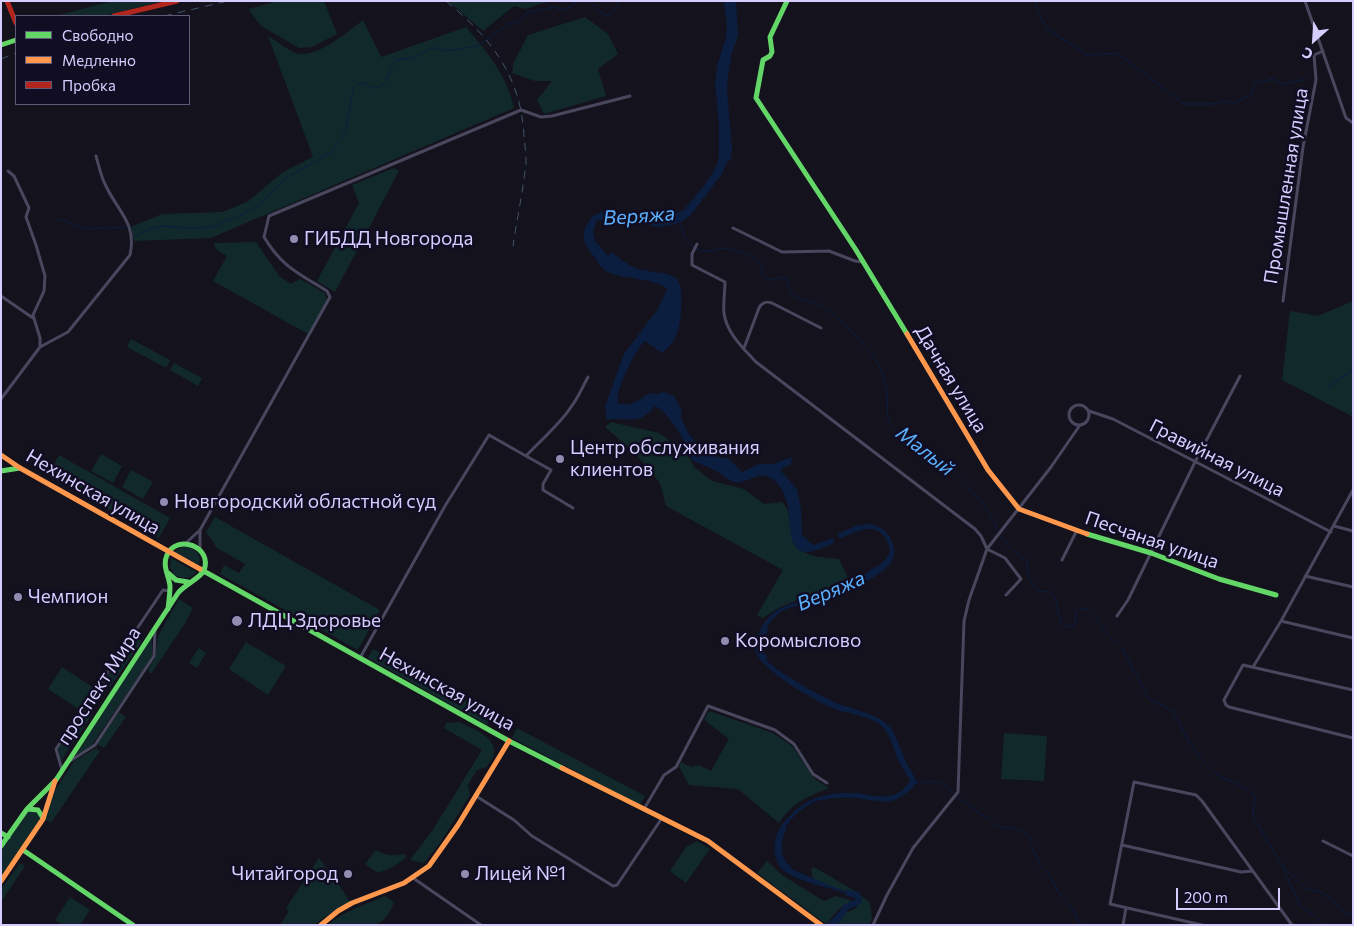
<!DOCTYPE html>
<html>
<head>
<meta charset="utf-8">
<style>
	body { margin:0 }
	#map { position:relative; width:1354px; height:926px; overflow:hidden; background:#14121d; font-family:Commissioner,sans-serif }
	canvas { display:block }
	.frame { position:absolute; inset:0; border:2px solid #d5ceff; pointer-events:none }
	.legend { position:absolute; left:15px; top:15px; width:175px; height:90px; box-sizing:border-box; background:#110d22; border:1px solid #5f5a7a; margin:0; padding:6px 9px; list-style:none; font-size:15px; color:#d5ceff }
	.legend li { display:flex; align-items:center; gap:10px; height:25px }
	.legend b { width:25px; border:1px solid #5f5a7a }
	.north { position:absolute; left:1289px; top:15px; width:50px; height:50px; -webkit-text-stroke:4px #110d22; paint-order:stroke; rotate:206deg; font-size:14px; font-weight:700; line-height:20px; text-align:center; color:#d5ceff }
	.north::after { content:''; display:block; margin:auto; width:18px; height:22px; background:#d5ceff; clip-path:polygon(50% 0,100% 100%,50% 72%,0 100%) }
	.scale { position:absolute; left:1176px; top:888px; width:104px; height:22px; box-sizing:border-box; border:2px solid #d5ceff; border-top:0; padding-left:6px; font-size:15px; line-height:18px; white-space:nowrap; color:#d5ceff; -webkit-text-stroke:4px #110d22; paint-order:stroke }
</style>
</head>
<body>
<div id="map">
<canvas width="1354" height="926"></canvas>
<div class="frame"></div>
<ul class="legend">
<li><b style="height:6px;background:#63d668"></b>Свободно</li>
<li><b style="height:6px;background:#ff974d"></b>Медленно</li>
<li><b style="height:6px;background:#b3261e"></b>Пробка</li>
</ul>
<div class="north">С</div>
<div class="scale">200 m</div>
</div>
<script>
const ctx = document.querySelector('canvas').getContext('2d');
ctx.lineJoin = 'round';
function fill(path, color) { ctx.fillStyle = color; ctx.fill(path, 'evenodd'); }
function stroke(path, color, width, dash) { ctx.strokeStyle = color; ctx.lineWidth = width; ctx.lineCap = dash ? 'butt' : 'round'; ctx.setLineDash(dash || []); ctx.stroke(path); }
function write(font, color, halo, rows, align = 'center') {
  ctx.font = font + ' Commissioner,sans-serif'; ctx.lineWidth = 5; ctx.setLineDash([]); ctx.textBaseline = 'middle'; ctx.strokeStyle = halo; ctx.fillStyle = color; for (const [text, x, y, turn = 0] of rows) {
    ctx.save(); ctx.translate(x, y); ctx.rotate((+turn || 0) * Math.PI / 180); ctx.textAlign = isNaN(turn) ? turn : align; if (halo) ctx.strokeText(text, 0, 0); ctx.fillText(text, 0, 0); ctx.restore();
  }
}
const green = new Path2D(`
	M113 1H164L103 16H55Z
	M278 1H324L337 34 312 47 299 48 261 26 248 9Z
	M448 1H550L525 9 514 6 483 31Z
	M585 17 608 34 618 54 598 69 606 96 544 114 537 100 552 81H535L512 73 513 64 528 35Z
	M363 20 381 57 466 27C487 51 507 76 514 108L211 238 134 241 131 227 162 214 222 212 247 202 283 172 313 157 268 36C277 41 286 49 295 53 316 60 347 32 363 20Z
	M394 168 399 171 335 292 317 281 359 203 352 185Z
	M256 242 280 277 291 284 300 279 325 293 327 300 308 334 213 281 227 256 216 249 214 243Z
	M1353 301V417L1282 380 1290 311 1318 316Z
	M131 339 170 360 166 368 127 347Z
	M174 363 202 378 198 386 170 370Z
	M611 422 659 433 687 453 694 467 712 481 744 489 764 504 782 502C788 508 788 512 790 520 795 556 806 556 839 559L848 578C839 583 830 588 820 591 800 599 780 605 763 618L757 615 783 570 666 506 660 483 635 453 605 427Z
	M101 454 122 466 113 483 91 471Z
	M59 455 170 518 159 538 48 475Z
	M131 470 153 482 143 499 122 487Z
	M215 517 380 610 358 650 220 574 224 565 239 573 245 564 217 548 206 532Z
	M186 546C196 549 202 555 199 565L175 552 178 549Z
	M171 558 196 572C191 579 184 579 176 576L170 568Z
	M179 599 193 608 184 625 151 674 148 670 155 657 158 636Z
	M139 630 141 643 110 687 107 685 88 711 92 715 61 761 58 749Z
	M152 637V657L92 745 75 756Z
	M246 642 286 666 268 695 229 669Z
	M199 648 206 653 197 668 189 663Z
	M373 649 492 716 487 725 368 658Z
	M62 667 94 688 80 710 48 689Z
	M709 711 773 733 792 746 815 779 829 788C807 797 793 802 779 823L738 789 689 785 679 767 681 762 691 767 699 765 711 771 729 739 704 720Z
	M119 712 126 717 104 748 97 744Z
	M460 722C471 728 497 737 494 753 493 758 489 763 487 767L477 770 468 785 470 795 440 843 424 863 410 860 432 831 482 750 444 728 446 723Z
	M517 728 645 796 640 805 512 738Z
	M1004 733 1047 736 1044 781 1001 779Z
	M96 748 100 751 51 823 45 819 52 795 74 761Z
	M29 810 37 811 41 818 1 878V850Z
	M697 841 710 849 686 883 670 871 686 847Z
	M376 850C386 856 392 856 404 854L407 857 393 867 378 873 365 864Z
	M319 858C329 873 341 886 350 902L331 913 314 925H280L289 911 286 908Z
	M767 861 782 875 824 901 836 896 850 900 851 903 840 908 826 924 757 873Z
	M20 863 25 866 1 902V889Z
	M814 867 855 891 870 903 872 919 869 925H835L844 913 855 909 860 903 854 895 813 879 811 869Z
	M385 896 394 902C392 910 385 921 377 924 370 926 338 925 328 925 344 911 366 904 385 896Z
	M70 897 90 910 80 925H59L60 923 55 920Z`);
const water = new Path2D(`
	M724 1H733L735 40 733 47 728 55 722 82 729 149V158L722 174 690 216 676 224 658 227 632 221 596 220 590 226 588 240 605 260 612 252C619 258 629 266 638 269 672 277 685 267 681 312 679 331 677 341 662 353L645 341C636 348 614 392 618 403 630 408 640 399 650 393L656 394 664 392 674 396 682 411 681 417 687 431 702 452 721 458H728L742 472 759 464H773L792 457 791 464 780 470 797 489 801 510 802 535 813 545 833 538 834 543C826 546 817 551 808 552 786 553 791 521 788 507 786 496 781 485 771 478 758 470 747 485 734 482 727 480 721 473 714 470 707 466 700 464 693 461 689 456 690 451 687 446 681 435 666 410 655 406 636 428 630 416 607 420L605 406 624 354 658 309 667 290C660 278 622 280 606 271 600 268 598 261 594 256 589 250 584 245 584 236 584 228 587 221 594 217L661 216 683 211 703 187 715 169 719 157V123L715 84 717 66 726 37 727 25Z
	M868 524C877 525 885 529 890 537 893 544 896 552 893 559 885 577 834 598 815 603 804 606 792 605 782 611 771 618 762 632 760 645 759 648 759 650 760 652 767 668 822 697 839 704 855 710 878 714 890 727 897 736 901 751 906 762 909 768 914 775 917 782 913 789 899 800 890 801 879 803 867 799 856 798 845 797 832 798 821 800 799 803 762 845 785 866L821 882 855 895 857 897V903L846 908 831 925 829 923 843 907 855 902V898C836 886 798 885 781 868 776 862 773 850 775 842 776 830 784 822 792 814 811 794 838 791 863 794 873 796 884 798 894 795 900 793 908 786 910 780 907 774 903 769 900 763 893 751 891 732 879 724 865 714 847 714 832 708 815 700 752 666 755 646 756 638 759 631 763 625 778 601 803 603 826 594 842 588 855 580 869 571 876 567 886 561 889 554 891 549 888 543 886 539 874 520 854 533 839 539L838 534 856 526Z`);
const stream = new Path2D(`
	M590 1 599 11 608 16 613 13 620 1
	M1034 1 1046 28 1087 55 1117 53 1184 104H1214L1225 101 1234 103 1250 96 1255 83 1273 79 1284 84 1305 79
	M342 137 346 129 353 89 357 84 363 82C366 83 370 88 374 88 385 89 390 70 394 62L396 60 416 57 431 48H436L446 51 478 46 508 24 519 22 528 12 554 7 563 10 567 9 577 1
	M58 219 87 229 126 227
	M680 221C682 235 691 253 709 251 714 251 719 248 724 248 731 248 756 257 760 262 763 267 762 272 762 277 769 285 777 275 786 278L791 293C796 296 800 299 805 301 810 302 815 302 820 305 838 316 880 357 884 377 888 391 887 406 888 420 896 437 930 451 946 464 956 473 980 499 987 510 992 517 995 524 998 531
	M134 237 148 229 162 226 187 228 212 227 237 217 259 205 286 178 330 153 340 141
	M1328 387 1353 370
	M1001 536C1007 548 1017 553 1027 561L1028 577 1037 590 1042 592 1049 591C1058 597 1057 615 1063 625L1070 627H1073L1075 623 1076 612 1086 608C1099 618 1106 636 1117 644
	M1122 648 1149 699 1173 711C1182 731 1200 762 1218 775 1227 781 1249 786 1254 796 1257 802 1251 811 1254 819L1283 867 1300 906 1316 917 1323 925
	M915 783C933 783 940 776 953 794
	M958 797 989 820
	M993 823C1004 832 1024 824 1030 840
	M1031 844 1040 866 1050 875 1057 890 1072 908 1081 925
	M1283 867 1306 888 1323 893 1344 912 1353 915`);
const river = new Path2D(`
	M728 158 729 149 724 91 725 75 729 52 735 35 733 1
	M611 264 592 242 590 232 594 219 602 215 640 216
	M764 658C757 649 760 640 765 630
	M783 829C777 841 776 860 788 868
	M830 925 838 919 846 907 859 901 857 895 848 893`);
const street = new Path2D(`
	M1305 1 1346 118 1353 123
	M8 171 14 176 29 208 26 217 36 245 45 276 44 291 33 315 40 338V347
	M733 228 782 252 829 251 855 261 862 262
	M697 244 692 254V265L725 282C725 292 723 303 724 313 726 332 743 348 756 362L975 529 981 536 987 549 1005 558 1021 579 1006 595
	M1 296 33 318
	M1283 301 1303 147 1316 80 1314 55 1323 51
	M744 348 759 308C762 302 766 301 772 303L821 328
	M1 399 40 347 68 332 130 255C137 223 118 212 106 186 101 177 99 166 96 156
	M1069 415a10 10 0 1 1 20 0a10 10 0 1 1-20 0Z
	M1089 411 1113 419 1331 532
	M526 456 551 470 543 484V490L573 508
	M1334 526 1353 531
	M200 530V549
	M187 542 200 530 330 297 327 291C298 273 282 267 264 237L269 216 521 110 541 117 552 116 630 96
	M1062 560 1077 530
	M1305 576 1353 587
	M1117 616 1128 600 1195 462 1240 376
	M1281 621 1353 638
	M360 658 445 506 489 435 526 456C539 442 561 423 571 407 578 398 582 388 588 377
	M1253 667 1281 621 1353 490
	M1353 690 1243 665 1224 700 1226 705 1229 707 1353 738
	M70 761 95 745 144 671 154 656 155 629
	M62 770 56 749 163 590 170 591
	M476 796 514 820 532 836 613 886 617 885 662 818
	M644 809 664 775 676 767 708 706 775 730 794 744 813 774 827 783
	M1323 841 1353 856
	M1122 845 1241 872 1252 871
	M413 878 481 925
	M873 925 887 895 913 848 958 792 964 621 969 600 987 549 1051 467 1080 425
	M1123 925 1126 908
	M1202 925 1110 904 1134 782 1196 795 1202 801 1292 925`);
const fast = new Path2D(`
	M787 1 770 37 772 52 770 56 763 60 756 98 856 250 907 334
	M1 45 16 40
	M1 471 20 468
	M1087 534 1151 553 1219 579 1276 595
	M200 569 509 741 562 768
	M168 573 176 580 188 582
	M28 809 38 810 43 818
	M1 833 8 837
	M1 846 27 809 56 780 178 593C185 584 201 578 204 570 213 547 177 533 167 555 162 566 169 576 170 586 170 593 169 601 168 609
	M23 850 133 925`);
const slow = new Path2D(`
	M907 334 988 470 1019 509 1087 534
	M1 455 20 468 200 569
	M562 768 708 841 821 925
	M1 881 43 819 55 781
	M321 925 338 911 352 903 404 883 429 866 458 825 509 741`);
const jam = new Path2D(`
	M7 1 16 23
	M114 16 177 1`);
const rail = new Path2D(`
	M446 1C491 38 521 76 524 136 525 145 526 154 526 163 523 191 517 219 513 246
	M164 16 228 1
	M1 59 16 53`);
const markers = [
	[294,239,5,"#918cb0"],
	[560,459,5,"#918cb0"],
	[164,502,5,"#918cb0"],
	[18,597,5,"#918cb0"],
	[237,621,6,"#918cb0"],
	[725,641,5,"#918cb0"],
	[348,874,5,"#918cb0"],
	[465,874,5,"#918cb0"]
];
const streetNames = [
	["Промышленная улица",1286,186,-81],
	["Дачная улица",951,379,59],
	["Гравийная улица",1217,458,27],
	["Нехинская улица",93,492,30],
	["Песчаная улица",1152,540,19],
	["проспект Мира",99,686,-57],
	["Нехинская улица",447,689,29]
];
const poiNames = [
	["ГИБДД Новгорода",304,239],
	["Центр обслуживания",570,448],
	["клиентов",570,470],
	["Новгородский областной суд",174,502],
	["Чемпион",28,597],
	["ЛДЦ Здоровье",248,621],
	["Коромыслово",735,641],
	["Читайгород",338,874,"right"],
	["Лицей №1",475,874]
];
const waterNames = [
	["Веряжа",639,216,-4],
	["Малый",925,451,38],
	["Веряжа",831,591,-23]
];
fill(green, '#11292a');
fill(water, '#0b1e40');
stroke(stream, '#0b1e40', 1);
stroke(river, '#0b1e40', 6);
stroke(street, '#48475e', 3);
stroke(fast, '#63d668', 5);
stroke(slow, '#ff974d', 5);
stroke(jam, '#b3261e', 5);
stroke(rail, '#405668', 1, [8, 6]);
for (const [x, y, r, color] of markers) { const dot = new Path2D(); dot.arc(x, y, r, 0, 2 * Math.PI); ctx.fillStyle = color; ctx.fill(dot); stroke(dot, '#110d22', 2); }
write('19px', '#d5ceff', '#110d22', streetNames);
write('19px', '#d5ceff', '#110d22', poiNames, 'left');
write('italic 20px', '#5cb1ff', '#110d22', waterNames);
</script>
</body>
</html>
